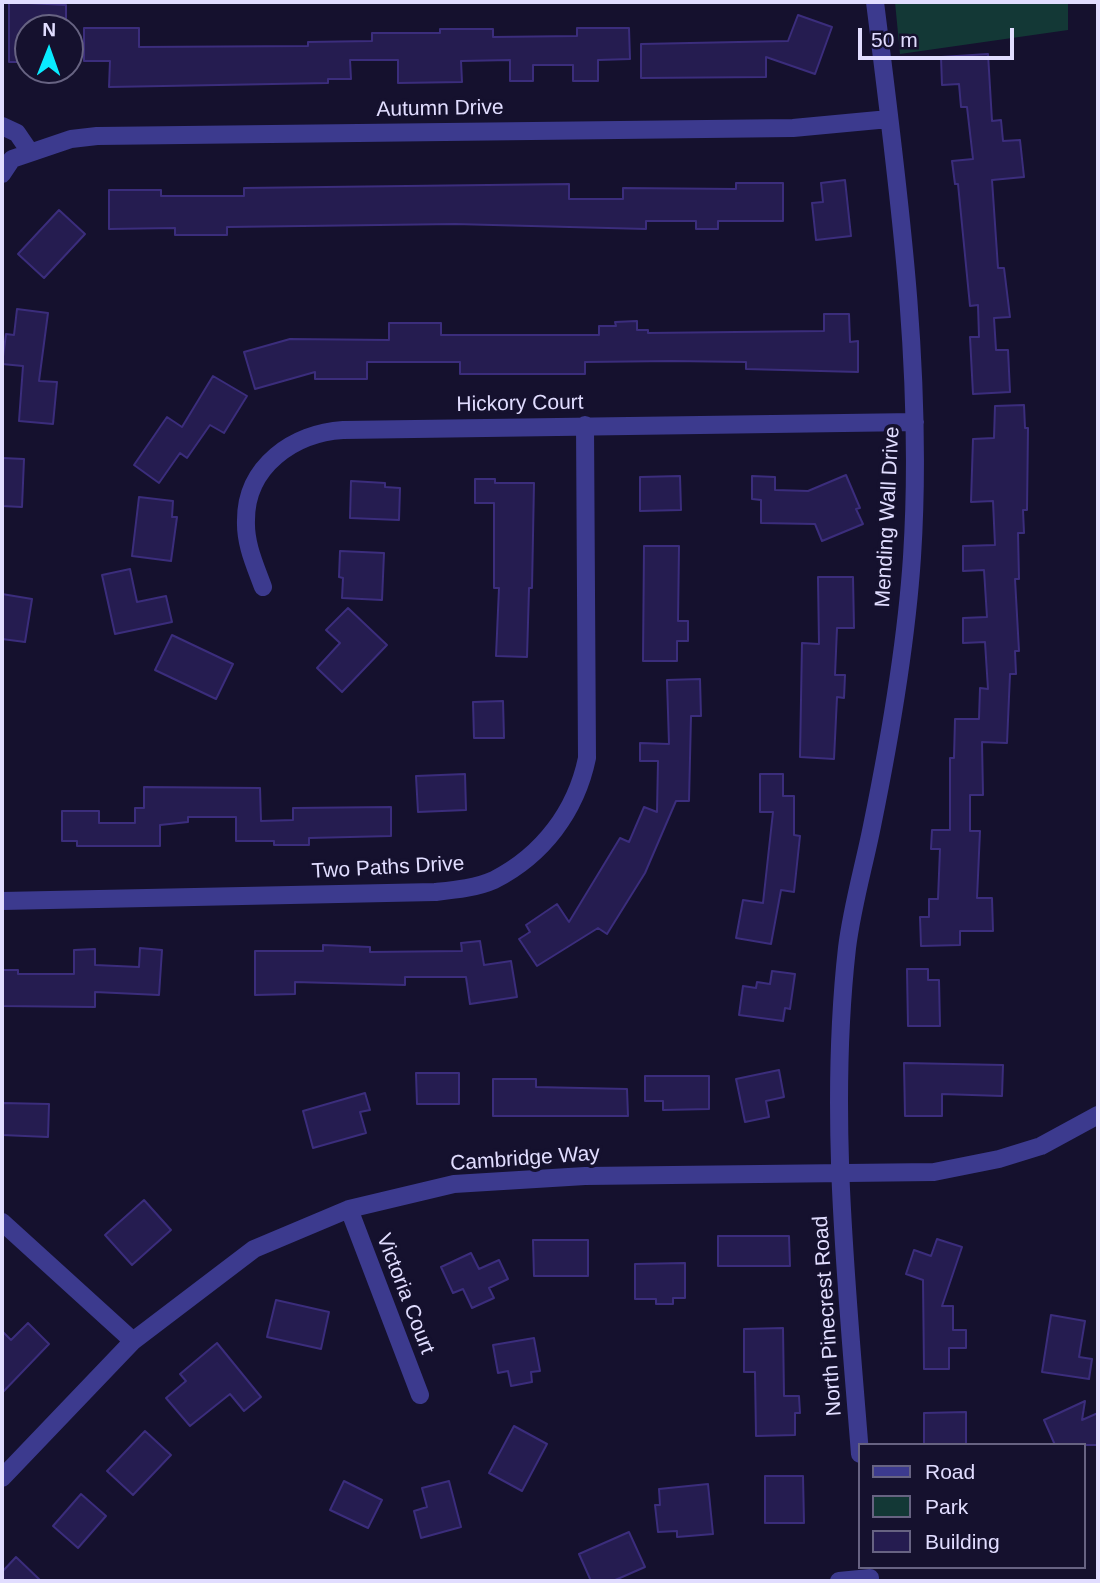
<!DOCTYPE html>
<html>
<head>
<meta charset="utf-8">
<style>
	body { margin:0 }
	#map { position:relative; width:1100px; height:1583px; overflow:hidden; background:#15112e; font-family:Arial,sans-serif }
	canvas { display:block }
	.frame { position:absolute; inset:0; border:4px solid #e1ddff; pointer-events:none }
	.legend { position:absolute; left:858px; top:1443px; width:228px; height:126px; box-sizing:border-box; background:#15112e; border:2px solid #676382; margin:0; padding:9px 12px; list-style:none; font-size:21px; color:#e1ddff }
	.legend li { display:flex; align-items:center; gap:14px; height:35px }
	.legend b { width:35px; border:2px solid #676382 }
	.north { position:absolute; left:14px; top:14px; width:70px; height:70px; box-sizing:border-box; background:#15112e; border:2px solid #676382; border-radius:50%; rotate:1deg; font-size:19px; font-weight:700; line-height:28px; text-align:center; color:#e1ddff }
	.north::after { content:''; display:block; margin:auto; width:24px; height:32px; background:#09ebff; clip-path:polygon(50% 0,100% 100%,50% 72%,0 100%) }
	.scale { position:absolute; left:858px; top:28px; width:156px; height:32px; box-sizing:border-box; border:4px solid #e1ddff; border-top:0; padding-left:9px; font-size:21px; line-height:24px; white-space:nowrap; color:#e1ddff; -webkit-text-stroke:5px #15112e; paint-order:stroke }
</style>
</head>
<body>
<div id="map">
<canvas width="1100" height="1583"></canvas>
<div class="frame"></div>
<ul class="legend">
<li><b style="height:9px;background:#3c3a8e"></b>Road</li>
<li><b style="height:19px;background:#133836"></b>Park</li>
<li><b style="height:19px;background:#251c50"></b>Building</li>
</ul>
<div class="north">N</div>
<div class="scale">50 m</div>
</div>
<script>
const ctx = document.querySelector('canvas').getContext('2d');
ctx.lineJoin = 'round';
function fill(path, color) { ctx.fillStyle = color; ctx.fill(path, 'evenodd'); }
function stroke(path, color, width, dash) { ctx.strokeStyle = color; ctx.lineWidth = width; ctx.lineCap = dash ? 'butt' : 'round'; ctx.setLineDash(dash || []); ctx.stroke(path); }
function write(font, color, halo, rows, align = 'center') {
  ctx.font = font + ' Arial,sans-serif'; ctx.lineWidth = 7; ctx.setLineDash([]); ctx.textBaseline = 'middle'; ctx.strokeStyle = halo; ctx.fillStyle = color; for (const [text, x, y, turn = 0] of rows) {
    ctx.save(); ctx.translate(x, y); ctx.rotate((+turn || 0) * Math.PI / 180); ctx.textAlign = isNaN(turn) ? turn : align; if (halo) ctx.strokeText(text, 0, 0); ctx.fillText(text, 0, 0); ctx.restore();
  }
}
const green = new Path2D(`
	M895 2H1068V30L900 54Z`);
const building = new Path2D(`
	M9 2 66 5V28H28V62H9Z
	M798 15 832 27 815 74 766 57V77L641 78V44L788 41Z
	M84 28H139V47L308 46V42L372 41V33H440V29H493V37L577 36V28H629L630 59 598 60V81H573V65H533V81H510V60L461 61 462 82 398 83V60H350L351 79H328V83L109 87 110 61H84Z
	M988 54 992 121 1001 120 1003 141 1020 140 1024 177 992 180 998 268H1004L1010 317 994 318 996 350H1008L1010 392 973 394 970 337H979L978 305 970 306 958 184H955L952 161 973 159 967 107H961L959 84 942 85 941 57Z
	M845 180 851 236 816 240 812 203 823 202 821 183Z
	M736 183H783V221H718V229H696V221H646V229L455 224 227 227V235H175V228L109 229V190H161V196H244V188L569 184V199H623V188L736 189Z
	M59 210 85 234 44 278 18 254Z
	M17 309 48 313 39 381 57 382 53 424 19 421 23 366 2 364 6 334 14 335Z
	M824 314H849L850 342 858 341V372L746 369V362L672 361 585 362V374H460V362H367V379H315V372L255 389 244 352 290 339 389 340V323H441V335H599V326H616L615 322 637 321V330H648V333L824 331Z
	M213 376 247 396 224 433 210 425 187 458 180 453 159 483 134 465 167 417 182 427Z
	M1024 405 1025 428H1028L1027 510H1023L1024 533H1018L1019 579H1015L1019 651H1015L1016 674H1010L1007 743 982 742 983 795H970V831H980L977 898H992L993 931H960V945L921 946 920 917H929V899H938L940 849H931L932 830H950V758H954L955 719H979L980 688 988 689 985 642 963 643V618L987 617 984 570 963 571V546L995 545 993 501 971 502 973 439 994 438 995 406Z
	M2 458 24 459 22 507 2 506Z
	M846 475 860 508 856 509 863 524 822 541 815 524 761 523V500L752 499V476L775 477V490L808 491Z
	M680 476 681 510 640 511V477Z
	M475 479H495V483H534L532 588H529L527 657 496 656 499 588H494V503H475Z
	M351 481 385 483V487L400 488 399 520 350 518Z
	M139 497 173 501 172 517H177L171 561 132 556Z
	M644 546H679L678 621H688V641H677V661H643Z
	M340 551 384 553 382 600 342 598 343 578 339 577Z
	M130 569 137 602 166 596 172 622 115 634 102 575Z
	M818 577H853L854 628H837L835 675H845L844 698 837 697 834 759 800 757 802 643 819 644Z
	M2 594 32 599 25 642 2 639Z
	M348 608 387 645 342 692 317 668 340 643 326 630Z
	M172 635 233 664 216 699 155 670Z
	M700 679 701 716H691L689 801H676L645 873 607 934 598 928 537 966 519 939 530 932 526 925 557 904 569 922 620 838 629 842 644 807 657 812 658 761H640V743L669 744 667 680Z
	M503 701 504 738H474L473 702Z
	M465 774 466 810 418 812 416 776Z
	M760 774H783V796H794V835L800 836 794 892 781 890 771 944 736 938 743 900 763 903 773 812H760Z
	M144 787 260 788 261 821 293 820V808L391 807V836L309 838V845H274V841H236V817H188V822L160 825V846H77V841H62V811H99V823H135V808H144Z
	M480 941 484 965 511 961 517 997 470 1004 466 977H405V985L295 982V994L255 995V951H323V945L370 947V952L462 951 461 943Z
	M140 948 162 950 159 995 95 992V1007L2 1006V970H18V974H74V950L95 949V965L139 967Z
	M907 969H928V980H939L940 1026H908Z
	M772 971 795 974 790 1009 785 1008 783 1021 739 1015 743 986 756 988 757 982 770 984Z
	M904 1063 1003 1065 1002 1096 942 1094V1116H905Z
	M779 1070 784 1097 766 1101 769 1117 745 1122 736 1079Z
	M416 1073H459V1104H417Z
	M645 1076H709V1109L663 1110V1101H645Z
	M493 1079H536V1087L627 1089 628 1116H493Z
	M365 1093 370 1110 360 1112 366 1133 313 1148 303 1111Z
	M2 1103 49 1104 48 1137 2 1135Z
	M144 1200 171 1230 132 1265 105 1235Z
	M718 1236H789L790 1266H718Z
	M937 1239 962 1247 942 1306H953V1330H966V1348H949V1369H924L923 1280 906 1274 914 1250 931 1256Z
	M533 1240H588V1276H534Z
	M471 1253 479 1269 499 1260 508 1279 489 1288 494 1298 472 1308 463 1289 453 1293 441 1267Z
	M685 1263V1298H673V1304H656V1299H635V1264Z
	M276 1300 329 1312 321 1349 267 1337Z
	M1051 1315 1085 1321 1079 1357 1092 1359 1089 1379 1042 1372Z
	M28 1323 49 1344 2 1393V1331L11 1340Z
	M783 1328 784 1396H799L800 1413H795V1435L756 1436 755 1372H744V1329Z
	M534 1338 540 1371 531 1372 532 1382 511 1386 508 1371 498 1373 493 1345Z
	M217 1343 261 1397 244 1411 230 1394 190 1426 166 1398 186 1381 180 1374Z
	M1085 1401 1082 1420 1098 1413V1445H1055L1044 1420Z
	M966 1412V1445H924V1413Z
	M514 1426 547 1444 522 1491 489 1473Z
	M145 1431 171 1455 133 1495 107 1471Z
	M765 1476H803L804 1523H765Z
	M344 1481 382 1500 368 1528 330 1510Z
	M449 1481 461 1527 421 1538 414 1511 427 1507 422 1488Z
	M708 1484 713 1534 677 1537V1531L658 1532 655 1505H660L659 1489Z
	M81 1494 106 1516 78 1548 53 1526Z
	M629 1532 645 1567 613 1581H591L579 1554Z
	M16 1557 41 1581H2V1572Z`);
const minor = new Path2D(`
	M2 126 17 133 30 152
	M2 174 12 159 71 139 97 136 793 128 889 119
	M263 587C255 565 245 544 246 520 246 466 294 433 343 430L915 422
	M2 901 435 892C454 890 476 888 494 880 543 855 576 811 587 758L585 425
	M349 1209 420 1395
	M2 1222 133 1341
	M860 1454C847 1287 828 1115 847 948 852 907 864 866 872 826 890 738 906 647 912 557 924 371 898 187 875 2
	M2 1478 133 1341 254 1249 349 1209 454 1184 585 1176 934 1172 999 1159 1041 1146 1098 1115
	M839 1581 870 1578`);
const streetNames = [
	["Autumn Drive",440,109,-1],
	["Hickory Court",520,404,-1],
	["Mending Wall Drive",888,517,-87],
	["Two Paths Drive",388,868,-3],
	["Cambridge Way",525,1159,-4],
	["Victoria Court",405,1294,69],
	["North Pinecrest Road",828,1316,-94]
];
fill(green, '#133836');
fill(building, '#251c50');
stroke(building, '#3b2d7c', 2);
stroke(minor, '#3c3a8e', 18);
write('21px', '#e1ddff', '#15112e', streetNames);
</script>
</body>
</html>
